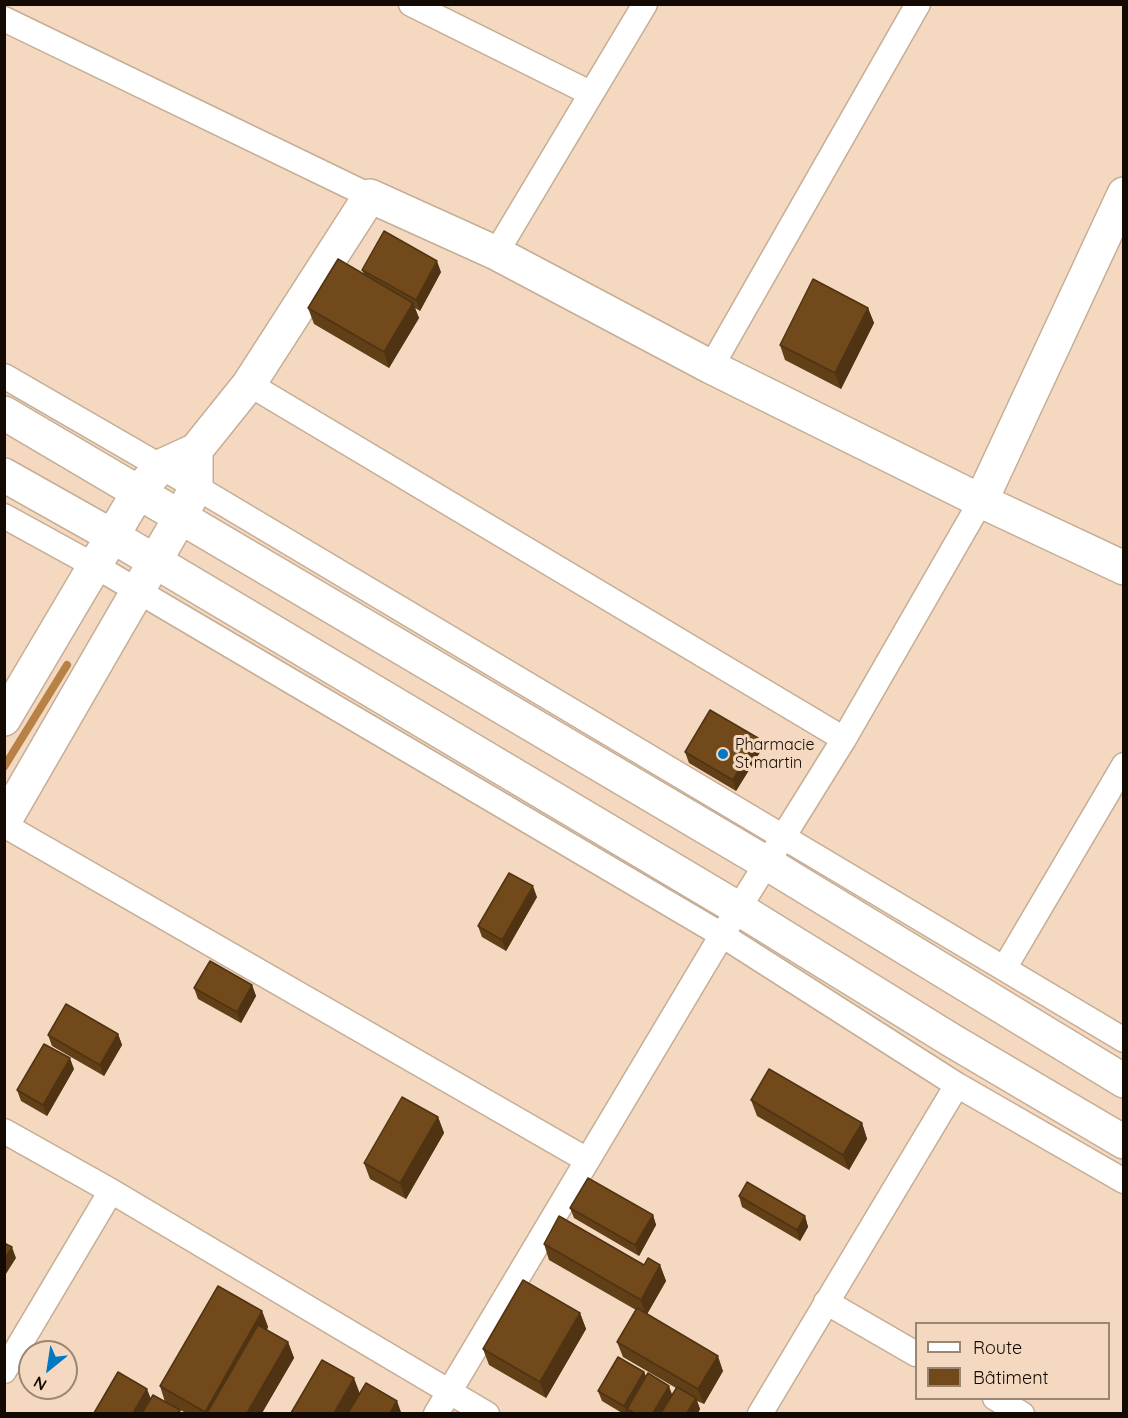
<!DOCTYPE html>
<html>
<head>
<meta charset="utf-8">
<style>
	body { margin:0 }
	#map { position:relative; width:1128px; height:1418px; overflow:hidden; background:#f4d9c0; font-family:Quicksand,sans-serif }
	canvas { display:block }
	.frame { position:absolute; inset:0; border:6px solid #120a03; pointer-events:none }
	.legend { position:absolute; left:915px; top:1322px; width:195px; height:78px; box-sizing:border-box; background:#f4d9c0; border:2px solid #9a8674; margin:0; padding:8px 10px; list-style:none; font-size:18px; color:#120a03 }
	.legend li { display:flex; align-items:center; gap:12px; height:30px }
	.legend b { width:30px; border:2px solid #9a8674 }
	.north { position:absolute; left:18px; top:1340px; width:60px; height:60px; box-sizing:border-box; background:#f4d9c0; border:2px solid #9a8674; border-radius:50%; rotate:210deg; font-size:16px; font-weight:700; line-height:24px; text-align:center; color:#120a03 }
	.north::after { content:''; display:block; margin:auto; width:21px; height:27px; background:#0278c2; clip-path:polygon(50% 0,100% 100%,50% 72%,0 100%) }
</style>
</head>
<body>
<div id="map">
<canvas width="1128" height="1418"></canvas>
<div class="frame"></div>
<ul class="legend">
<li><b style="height:8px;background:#fff"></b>Route</li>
<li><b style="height:16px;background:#71491b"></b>Bâtiment</li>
</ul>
<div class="north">N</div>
</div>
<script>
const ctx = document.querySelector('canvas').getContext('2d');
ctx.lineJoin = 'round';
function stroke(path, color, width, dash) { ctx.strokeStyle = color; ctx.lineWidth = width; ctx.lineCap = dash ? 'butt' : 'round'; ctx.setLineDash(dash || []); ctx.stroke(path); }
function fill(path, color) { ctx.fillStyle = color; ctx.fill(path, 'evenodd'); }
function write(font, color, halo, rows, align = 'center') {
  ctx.font = font + ' Quicksand,sans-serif'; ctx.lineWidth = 6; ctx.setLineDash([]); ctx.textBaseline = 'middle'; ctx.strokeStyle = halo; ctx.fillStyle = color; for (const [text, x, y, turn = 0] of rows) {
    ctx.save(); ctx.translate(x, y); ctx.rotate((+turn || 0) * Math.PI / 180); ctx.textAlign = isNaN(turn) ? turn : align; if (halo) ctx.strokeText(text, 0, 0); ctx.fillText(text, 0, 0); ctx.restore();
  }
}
const stream = new Path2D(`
	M4 767 67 665`);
const street = new Path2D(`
	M411 4 590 93
	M4 19 370 196
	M496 253 645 4
	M711 367 918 4
	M4 376 196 487 1124 1040
	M249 384 844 739
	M4 516 104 571 722 935 957 1085 1124 1181
	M4 825 587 1160
	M1005 967 1124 765
	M4 1131 111 1191 487 1414
	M826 1302 916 1354
	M4 1371 111 1191
	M995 1398 1022 1414
	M436 1414 722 935 844 739 981 501
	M760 1414 957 1085`);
const secondary = new Path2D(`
	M4 413 768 864 1124 1081
	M4 475 114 537 739 909 951 1040 1124 1142
	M981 501 1124 194
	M4 719 139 491 161 466 196 450 249 384 370 196 496 253 711 367 981 501 1124 568
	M4 822 181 516 196 487V450`);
const wall = new Path2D(`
	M362 270 441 272 420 311 415 308 419 318 389 368 314 324 308 308 364 274Z
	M868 308 874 323 841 389 785 360 780 345Z
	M762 749 736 791 689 763 685 752Z
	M537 897 506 951 482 937 478 926Z
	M252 985 256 996 241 1023 198 999 194 988Z
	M118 1034 122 1045 104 1076 52 1046 48 1035Z
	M74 1069 47 1116 21 1101 17 1090Z
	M751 1100 862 1123 867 1139 849 1170 757 1116Z
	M438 1117 444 1133 406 1199 370 1179 364 1163Z
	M739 1196 805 1216 808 1227 800 1241 742 1207Z
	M570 1208 653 1215 656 1225 639 1256 574 1218Z
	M544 1244 644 1265H660L666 1281 647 1314 723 1371 704 1404 697 1401 700 1409 698 1413H622L602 1401 598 1391 644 1372 646 1376 673 1395 676 1388 623 1357 617 1342 636 1310 549 1260Z
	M262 1311 268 1327 267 1330 288 1342 294 1358 262 1413H186L180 1410 181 1413 151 1398 165 1402 160 1386Z
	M580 1313 586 1329 546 1398 489 1365 483 1349Z`);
const shadedWall = new Path2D(`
	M437 261 441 272 420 311 416 300Z
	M413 303 419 318 389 368 384 352Z
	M868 308 874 323 841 389 835 373Z
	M758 738 762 749 736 791 733 780Z
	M533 886 537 897 506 951 502 940Z
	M252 985 256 996 241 1023 237 1012Z
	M118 1034 122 1045 104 1076 100 1065Z
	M70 1058 74 1069 47 1116 43 1105Z
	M438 1117 444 1133 406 1199 400 1183Z
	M862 1123 867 1139 849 1170 843 1155Z
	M653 1215 656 1225 639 1256 635 1245Z
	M805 1216 808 1227 800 1241 797 1230Z
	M12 1247 16 1258 4 1277V1260Z
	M660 1265 666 1281 646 1316 641 1300Z
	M262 1311 268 1327 218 1413H205V1412Z
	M580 1313 586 1329 546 1398 540 1382Z
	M288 1342 294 1358 262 1413H247Z
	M718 1356 723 1371 704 1404 698 1389Z
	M644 1372 648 1383 627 1409 628 1413H627L624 1406Z
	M354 1378 360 1394 349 1413H334Z
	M669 1386 673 1397 664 1413H653Z
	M147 1389 153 1404 148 1413H133Z
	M696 1398 700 1409 698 1413H687Z
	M397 1401 401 1412 400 1413H390Z`);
const building = new Path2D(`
	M384 231 437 261 416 300 362 270Z
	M338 259 413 303 384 352 308 308Z
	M813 279 868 308 835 373 780 345Z
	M710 710 758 738 733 780 685 752Z
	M509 873 533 886 502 940 478 926Z
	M210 961 252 985 237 1012 194 988Z
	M66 1004 118 1034 100 1065 48 1035Z
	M44 1044 70 1058 43 1105 17 1090Z
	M769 1069 862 1123 843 1155 751 1100Z
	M402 1097 438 1117 400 1183 364 1163Z
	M588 1178 653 1215 635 1245 570 1208Z
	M747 1182 805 1216 797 1230 739 1196Z
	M559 1216 644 1265 648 1258 660 1265 641 1300 544 1244Z
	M4 1243 12 1247 4 1260Z
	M523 1280 580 1313 540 1382 483 1349Z
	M218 1286 262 1311 205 1412 160 1386Z
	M637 1308 718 1356 698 1389 617 1342Z
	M258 1325 288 1342 247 1413H207Z
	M618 1357 644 1372 624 1406 598 1391Z
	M322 1360 354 1378 334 1413H291Z
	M118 1372 147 1389 133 1413H94Z
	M648 1373 669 1386 653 1413H634L627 1409Z
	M366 1383 397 1401 390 1413H348Z
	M677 1387 696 1398 687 1413H661Z
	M153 1395 180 1410 178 1413H142Z`);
const markers = [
	[723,754,6,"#0278c2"]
];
const poiNames = [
	["Pharmacie",735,745],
	["St martin",735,763]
];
stroke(stream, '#b88145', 8);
stroke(street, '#c6ad95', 27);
stroke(secondary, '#c6ad95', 36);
stroke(street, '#fff', 24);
stroke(secondary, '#fff', 33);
fill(wall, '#613f17');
fill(shadedWall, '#4f3313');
fill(building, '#71491b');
stroke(building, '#4f3313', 1.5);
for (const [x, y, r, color] of markers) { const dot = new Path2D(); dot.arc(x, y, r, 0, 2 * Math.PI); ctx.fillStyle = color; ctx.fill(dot); stroke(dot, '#f4d9c0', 2); }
write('16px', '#120a03', '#f4d9c0', poiNames, 'left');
</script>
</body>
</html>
